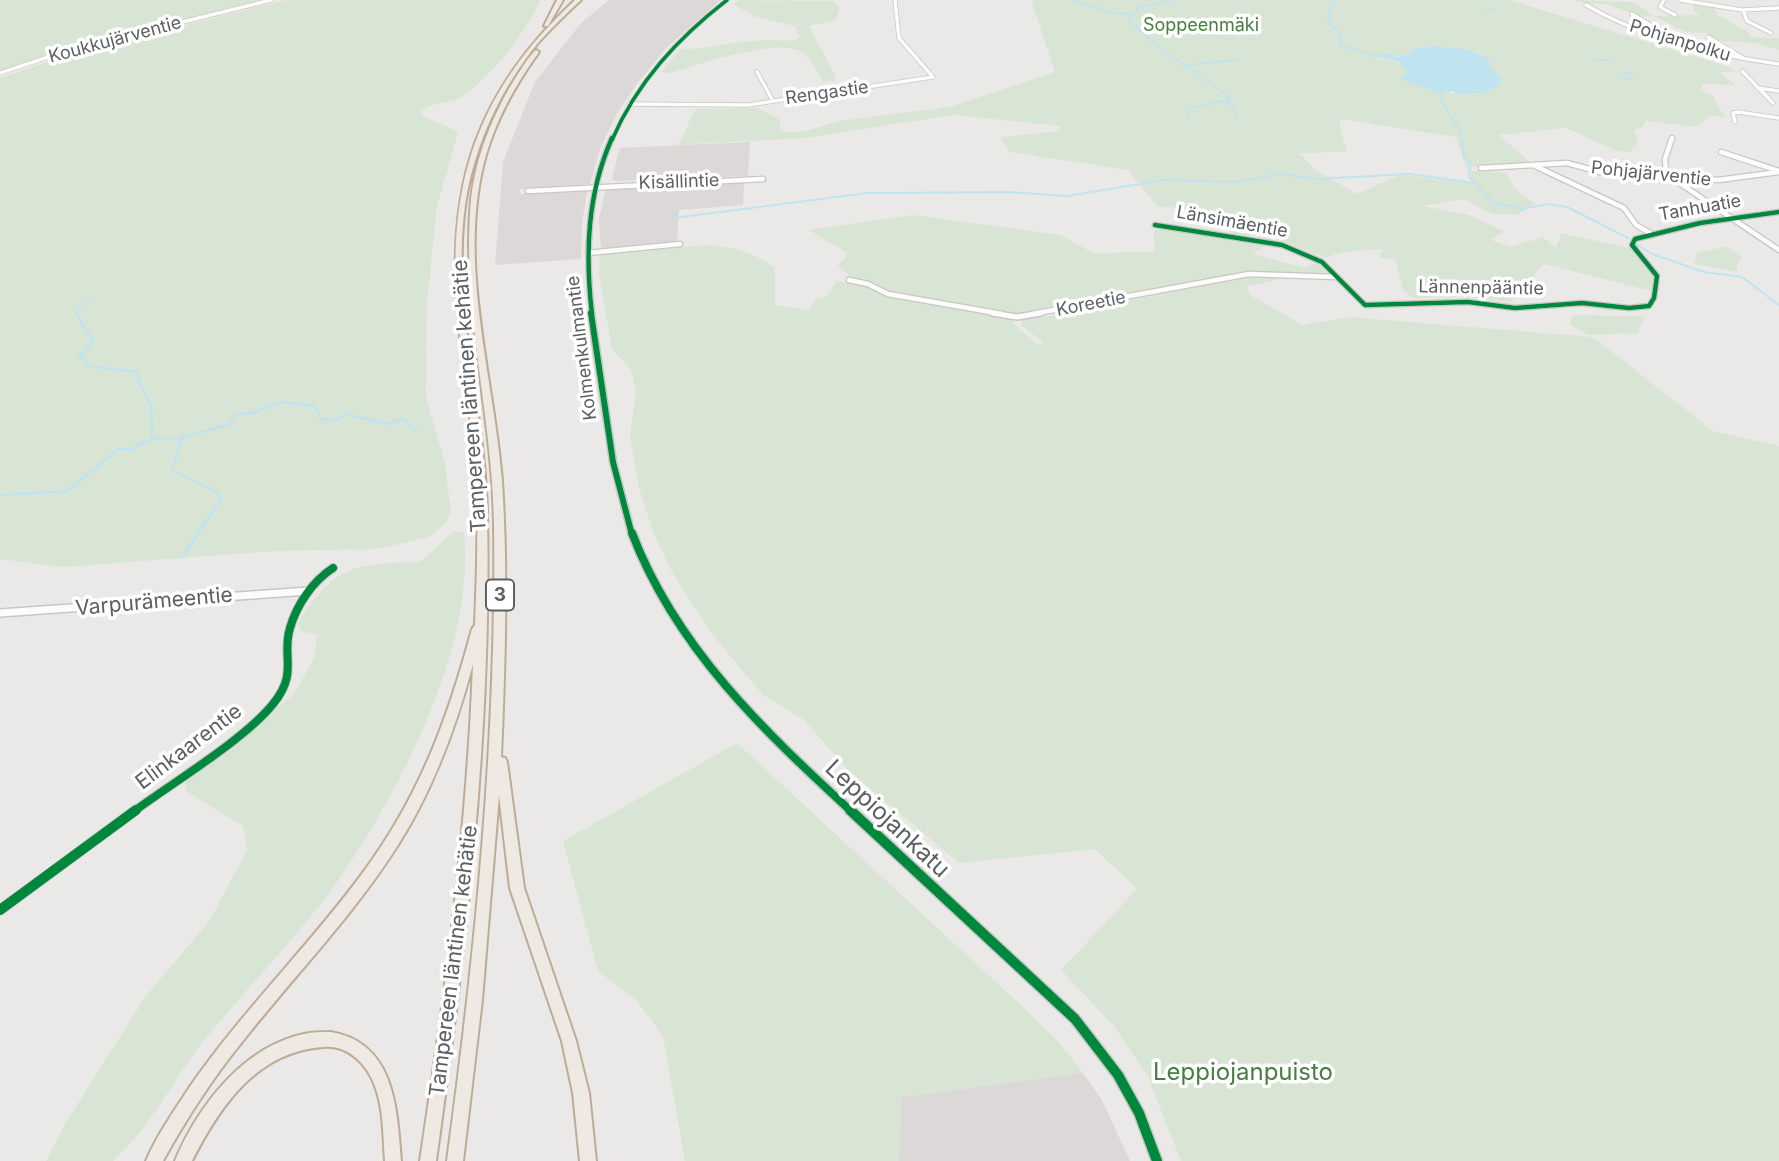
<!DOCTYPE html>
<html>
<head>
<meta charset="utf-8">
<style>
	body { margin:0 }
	canvas { display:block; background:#ebe9e7 }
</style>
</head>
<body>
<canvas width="1779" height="1161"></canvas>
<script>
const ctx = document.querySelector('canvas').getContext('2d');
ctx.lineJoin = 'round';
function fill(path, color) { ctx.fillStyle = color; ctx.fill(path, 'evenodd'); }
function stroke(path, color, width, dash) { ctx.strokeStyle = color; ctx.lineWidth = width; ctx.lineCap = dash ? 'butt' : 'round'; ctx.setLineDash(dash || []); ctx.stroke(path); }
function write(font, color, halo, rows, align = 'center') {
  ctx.font = font + ' Inter,sans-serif'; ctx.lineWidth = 7; ctx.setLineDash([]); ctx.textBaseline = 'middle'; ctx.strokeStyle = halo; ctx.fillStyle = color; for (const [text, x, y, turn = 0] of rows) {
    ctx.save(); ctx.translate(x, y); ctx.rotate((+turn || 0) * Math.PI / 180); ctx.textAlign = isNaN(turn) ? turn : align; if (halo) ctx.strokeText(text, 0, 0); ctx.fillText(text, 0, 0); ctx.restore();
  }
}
const industrial = new Path2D(`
	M609 0H721L665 49 636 85 616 115 600 149 590 184 520 189V194L588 189 582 222 581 259 495 265 503 162 535 82 581 23Z
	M750 142 748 176 614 181 612 178 620 148Z
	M744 182 743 205 679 210 677 241 601 249 599 219 606 188Z
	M1083 1073 1102 1100 1130 1161H899L901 1097Z`);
const green = new Path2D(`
	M0 0H261L49 54 0 70Z
	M286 0H540C531 26 486 84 461 97 449 104 430 102 420 112 428 123 448 123 458 133L437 206 427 303 426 398 445 463 451 513 445 524 429 537 378 549 276 551 62 567 0 559V78L70 54Z
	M739 0 833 1 840 7 836 20 809 26 836 77 834 81H823C817 72 810 56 800 51 772 39 700 64 671 73L661 72 681 49C706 49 727 43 751 41 766 40 781 41 796 40L800 36 794 26 753 16 733 4Z
	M1031 0H1509L1732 68 1736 72H1720L1735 85 1703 84 1701 90 1712 95 1725 117 1710 116 1698 127 1645 121 1642 128 1634 130 1638 143 1630 152 1617 151 1566 128 1499 135 1532 164 1466 167 1456 137 1341 119 1339 124 1347 152 1299 153 1317 171 1357 194 1400 175 1471 183 1470 171 1506 172 1514 188 1535 203 1519 214H1492L1464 199 1423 206 1469 215 1504 231 1491 240 1511 247 1543 237 1556 248 1561 233 1635 249 1657 276 1655 292 1544 264 1511 302 1464 297 1412 298 1403 290 1395 259 1379 258 1383 249 1342 252 1325 258 1276 238 1232 234 1222 213 1157 206 1128 170 1010 152 1000 137 1060 131V126L953 115 806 138 677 145C687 134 687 121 696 109L758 108 779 119 781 132H802L839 121 949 107 1055 72ZM1437 46 1476 52 1490 59 1489 66 1501 78 1500 86 1484 93H1442L1400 79 1407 72C1402 60 1388 60 1376 58V55L1408 56 1415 50Z
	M1573 0 1634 2 1654 16 1700 15 1694 11 1693 4 1715 7 1716 14 1750 33 1749 37 1779 38V50L1755 43 1722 41 1705 33 1685 32 1654 16 1642 17 1606 4H1587Z
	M913 215 1061 235 1093 253 1155 252 1154 231 1165 229 1268 244 1253 254 1304 268 1317 262 1328 275 1250 271 1017 313 892 292 872 282 851 278 837 264 845 259 847 253 809 230Z
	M703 245C730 246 753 251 775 268V305L808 310 817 299 825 298 837 281 867 286 888 297 1014 317 1013 323 1037 345 1044 343 1021 325V318L1044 317 1252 276 1284 278 1246 287 1252 296 1303 325 1349 317 1593 337 1713 431 1779 446V1161H1181L1147 1075 1113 1025 1061 970 1137 889 1095 849 959 863 850 772 804 720 763 695 711 633 672 572 653 532 639 488 630 437 636 391 631 370 612 349 599 275 600 255Z
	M1727 246 1742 257 1737 263V272L1694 264 1697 253Z
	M1572 315 1644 316 1638 333 1588 335 1570 325Z
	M454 531 464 533C476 642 404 783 344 872 305 930 247 987 202 1043 171 1083 151 1127 113 1161H46L65 1124 145 997 210 920 247 850 243 826 186 791 185 782 293 695 314 659 317 635 302 631 298 623C335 564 355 564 420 562Z
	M737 743 1025 1009 1059 1042 1083 1073 901 1097 899 1161H685L663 1036 636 1000 598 971 563 841Z`);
const water = new Path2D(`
	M1437 46 1469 50 1490 59 1489 66 1501 78 1500 86 1484 93 1457 94 1452 91 1442 94 1399 79 1407 72 1399 62 1372 56 1392 53 1397 57 1413 52 1412 49Z`);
const streamFar1 = new Path2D(`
	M1071 0 1113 13 1133 14
	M1173 0 1139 7 1129 20 1160 48 1228 96 1229 100 1189 108 1187 119
	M1336 0 1328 11 1331 14 1328 23 1342 35 1340 45 1374 56
	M1484 12 1496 9
	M1596 60H1611
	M1185 65 1237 60
	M1619 74 1630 73
	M1624 79H1633
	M1442 94 1440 99 1462 133 1463 155 1470 162 1469 177 1493 202 1521 209 1548 204 1567 207 1628 238
	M1229 100 1236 116
	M673 218 868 193 1009 192 1068 196 1163 180 1237 182 1280 174 1317 179 1410 174 1474 183
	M1636 244 1652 254 1704 272 1742 277 1779 305
	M77 314 75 311 91 300`);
const stream = new Path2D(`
	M76 313 93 342 78 357 85 360 88 366 138 372V379L151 407 152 439 181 438 230 424 235 415 253 413 282 402 314 406 321 419 338 420 347 414 387 424 403 419 413 429 419 430
	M183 434 172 470 215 491 221 499 183 556
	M0 495 68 491 118 449H131L152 439`);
const minorFar4 = new Path2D(`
	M1664 0 1660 7 1675 15
	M1680 0 1742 10 1779 8
	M1586 5C1644 39 1713 55 1779 64
	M1743 10 1747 21 1771 33
	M1632 14 1667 35
	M1708 37 1743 58
	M1742 71 1773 103
	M757 72 773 101
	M0 73 66 51 271 0
	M1758 88 1779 91
	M629 104 748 105 933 77 899 38 895 0
	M1735 122 1733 113 1738 112 1779 118`);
const minorFar3 = new Path2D(`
	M1672 138 1665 159 1666 174 1779 250
	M1721 152 1779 171
	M1533 165 1624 208 1636 225 1650 233
	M1481 168 1567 163 1600 172 1632 170 1718 180 1779 172
	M528 191 763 179
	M1155 225 1282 245 1322 262 1365 305 1468 302 1515 308 1582 303 1629 308 1649 306 1654 298 1657 276 1632 245 1635 239 1700 223 1779 212
	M588 253 680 244
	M849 280 868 284 888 294 1002 314
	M1032 314 1249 274 1336 277`);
const minorFar2 = new Path2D(`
	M992 313 1017 317 1041 313`);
const minorFar1 = new Path2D(`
	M0 613 308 591
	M133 812C172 783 244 740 273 704 299 672 281 657 290 628 297 604 313 581 333 568`);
const minor = new Path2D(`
	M0 910 136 810`);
const tertiaryFar4 = new Path2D(`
	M612 140C637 82 678 38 727 0`);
const tertiaryFar3 = new Path2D(`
	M592 314C585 254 587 194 612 138`);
const tertiaryFar2 = new Path2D(`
	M591 313 613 462 632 535`);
const tertiaryFar1 = new Path2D(`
	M632 533C676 648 763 730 852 812`);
const tertiary = new Path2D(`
	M850 810 1075 1019 1118 1075 1139 1113 1157 1161`);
const motorway = new Path2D(`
	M557 0H563L548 26H544Z
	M575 0H581C566 14 551 28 538 43 503 86 480 134 468 188 447 292 485 407 487 512 492 729 466 947 436 1161H420C445 996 467 831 473 664 456 727 433 790 398 845 353 916 294 976 242 1042 212 1079 186 1119 163 1161H146C157 1135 174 1111 189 1088 240 1014 305 950 359 878 418 800 447 722 472 629L475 625C477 574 479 523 475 472 472 419 462 367 458 314 446 183 478 90 575 0Z
	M536 50 539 52C516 84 497 117 486 155 456 260 494 376 502 481 508 573 505 665 501 757L505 758 507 762 524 888 576 1041 589 1093 596 1161H580L573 1093 562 1041 510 888 499 795 482 1000 463 1161H447C476 949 497 736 494 521 492 413 461 308 471 199 476 156 493 114 516 77 522 68 528 57 536 50Z
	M331 1032C395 1043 397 1109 401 1161H385C383 1136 384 1110 375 1086 367 1064 348 1045 324 1047 257 1051 220 1106 192 1161H175C198 1106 243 1047 304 1034 312 1032 322 1032 331 1032Z`);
const cyclewayFar4 = new Path2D(`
	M612 140C637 82 678 38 727 0`);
const cyclewayFar3 = new Path2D(`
	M1155 225 1282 245 1322 262 1365 305 1468 302 1515 308 1582 303 1629 308 1649 306 1654 298 1657 276 1632 245 1635 239 1700 223 1779 212
	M592 314C585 254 587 194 612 138`);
const cyclewayFar2 = new Path2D(`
	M591 313 613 462 632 535`);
const cyclewayFar1 = new Path2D(`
	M632 533C676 648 763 730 852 812
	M133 812C172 783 244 740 273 704 299 672 281 657 290 628 297 604 313 581 333 568`);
const cycleway = new Path2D(`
	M850 810 1075 1019 1118 1075 1139 1113 1157 1161
	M0 910 136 810`);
const farParknames = [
	["Soppeenmäki",1201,26]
];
const farStreetnames = [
	["Koukkujärventie",115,40,-15],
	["Pohjanpolku",1680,41,17],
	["Rengastie",827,93,-8],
	["Pohjajärventie",1651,174,6],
	["Kisällintie",679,182,-2],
	["Tanhuatie",1700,208,-10],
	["Länsimäentie",1232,222,10],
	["Lännenpääntie",1481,288,1],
	["Koreetie",1091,304,-11],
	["Kolmenkulmantie",582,348,-97]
];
const shields = [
	[500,595,28]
];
const shieldNames = [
	["3",500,595]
];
const streetNames = [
	["Tampereen läntinen kehätie",470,396,-94],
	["Varpurämeentie",154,602,-5],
	["Elinkaarentie",189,747,-37],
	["Tampereen läntinen kehätie",454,961,-83]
];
const nearStreetnames = [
	["Leppiojankatu",887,819,43]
];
const nearParknames = [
	["Leppiojanpuisto",1243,1073]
];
fill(industrial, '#dbd8d7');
fill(green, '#d8e5d4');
fill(water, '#c0e3f0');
stroke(streamFar1, '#c0e3f0', 2);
stroke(stream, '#c0e3f0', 2.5);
stroke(minorFar4, '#c8c7c6', 5);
stroke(minorFar3, '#c8c7c6', 7);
stroke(minorFar2, '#c8c7c6', 8);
stroke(minorFar1, '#c8c7c6', 10);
stroke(minor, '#c8c7c6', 11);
stroke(tertiaryFar4, '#c8c7c6', 5);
stroke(tertiaryFar3, '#c8c7c6', 7);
stroke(tertiaryFar2, '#c8c7c6', 9);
stroke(tertiaryFar1, '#c8c7c6', 11);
stroke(tertiary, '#c8c7c6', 13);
stroke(motorway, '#beac98', 4);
stroke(minorFar4, '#fcfcfb', 3.5);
stroke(minorFar3, '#fcfcfb', 4.5);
stroke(minorFar2, '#fcfcfb', 5);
stroke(minorFar1, '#fcfcfb', 7);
stroke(minor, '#fcfcfb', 8);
stroke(tertiaryFar4, '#fcfcfb', 3.5);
stroke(tertiaryFar3, '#fcfcfb', 4.5);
stroke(tertiaryFar2, '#fcfcfb', 6);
stroke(tertiaryFar1, '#fcfcfb', 8);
stroke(tertiary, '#fcfcfb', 10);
fill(motorway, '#eee9e2');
stroke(cyclewayFar4, '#00873e', 3.5);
stroke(cyclewayFar3, '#00873e', 4.5);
stroke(cyclewayFar2, '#00873e', 6);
stroke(cyclewayFar1, '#00873e', 8);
stroke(cycleway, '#00873e', 10);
write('18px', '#467f40', '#fff', farParknames);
write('18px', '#5d6063', '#fff', farStreetnames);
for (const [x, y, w] of shields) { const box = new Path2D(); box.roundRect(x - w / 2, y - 15.5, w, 31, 5); ctx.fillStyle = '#fff'; ctx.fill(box); stroke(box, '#5d6063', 2); }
write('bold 19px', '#5d6063', null, shieldNames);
write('21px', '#5d6063', '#fff', streetNames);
write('24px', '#5d6063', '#fff', nearStreetnames);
write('24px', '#467f40', '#fff', nearParknames);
</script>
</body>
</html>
